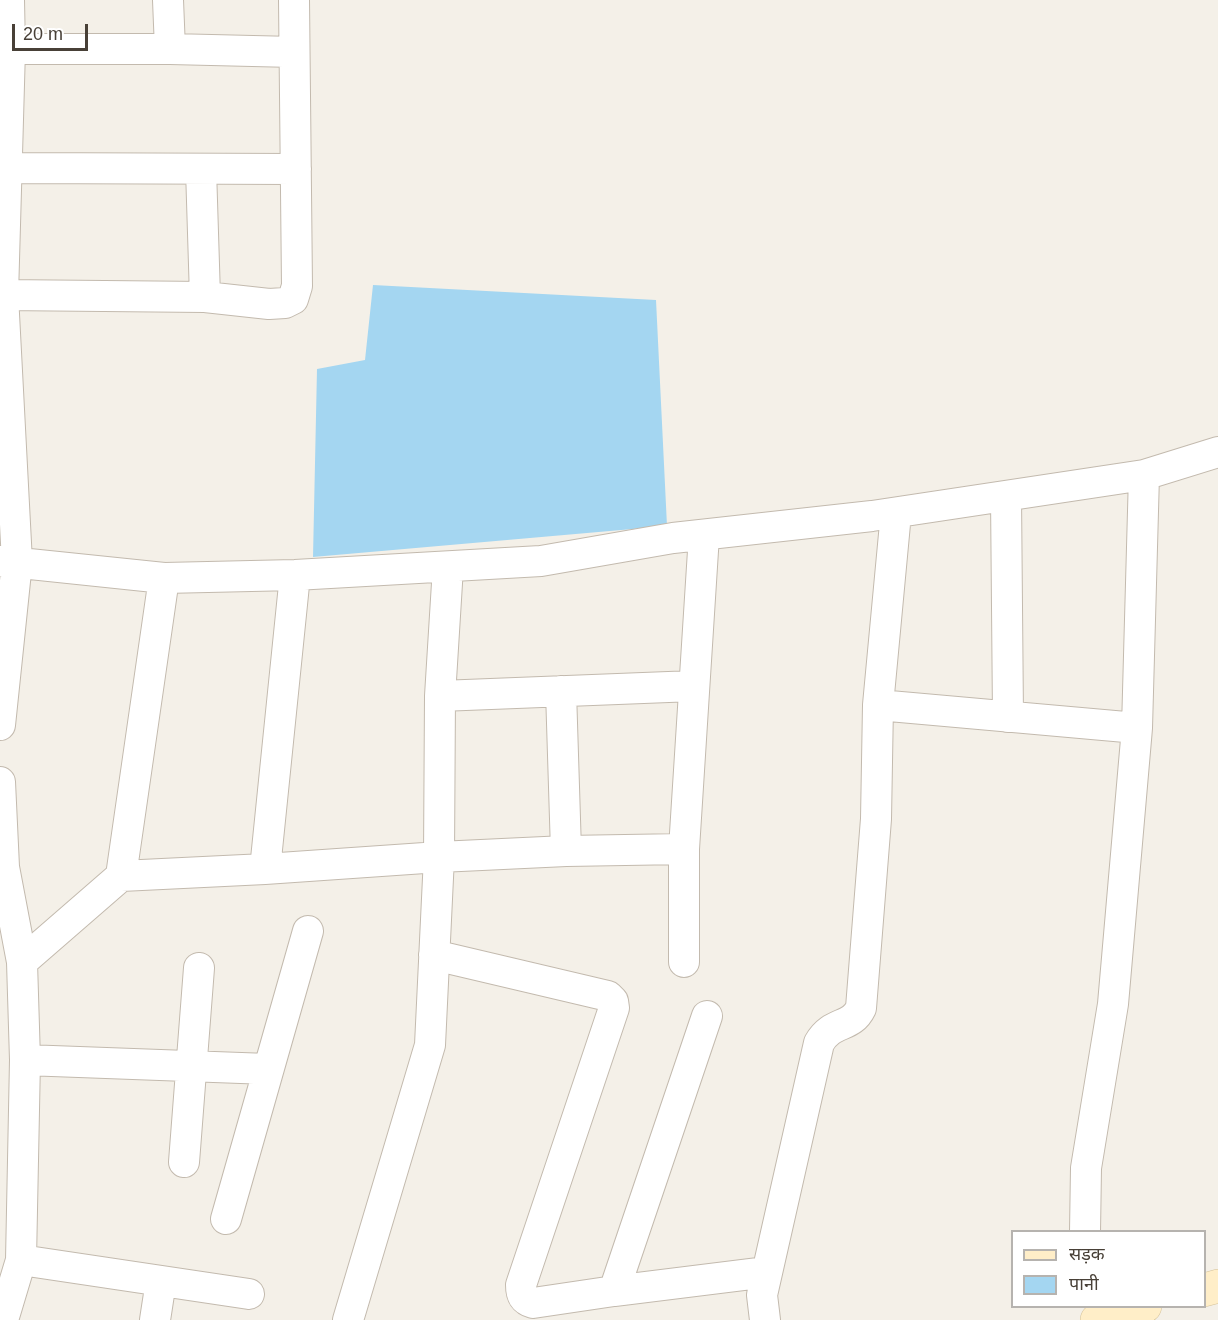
<!DOCTYPE html>
<html>
<head>
<meta charset="utf-8">
<style>
	body { margin:0 }
	#map { position:relative; width:1218px; height:1320px; overflow:hidden; background:#f4f0e8; font-family:Helvetica,"Noto Sans Devanagari",sans-serif }
	canvas { display:block }
	.legend { position:absolute; left:1011px; top:1230px; width:195px; height:78px; box-sizing:border-box; background:#fff; border:2px solid #b6b3af; margin:0; padding:8px 10px; list-style:none; font-size:18px; color:#484037 }
	.legend li { display:flex; align-items:center; gap:12px; height:30px }
	.legend b { width:30px; border:2px solid #b6b3af }
	.scale { position:absolute; left:12px; top:24px; width:76px; height:27px; box-sizing:border-box; border:3px solid #484037; border-top:0; padding-left:8px; font-size:18px; line-height:21px; white-space:nowrap; color:#484037; -webkit-text-stroke:4px #fff; paint-order:stroke }
</style>
</head>
<body>
<div id="map">
<canvas width="1218" height="1320"></canvas>
<ul class="legend">
<li><b style="height:8px;background:#ffeec8"></b>सड़क</li>
<li><b style="height:16px;background:#a4d6f1"></b>पानी</li>
</ul>
<div class="scale">20 m</div>
</div>
<script>
const ctx = document.querySelector('canvas').getContext('2d');
ctx.lineJoin = 'round';
function fill(path, color) { ctx.fillStyle = color; ctx.fill(path, 'evenodd'); }
function stroke(path, color, width, dash) { ctx.strokeStyle = color; ctx.lineWidth = width; ctx.lineCap = dash ? 'butt' : 'round'; ctx.setLineDash(dash || []); ctx.stroke(path); }
const water = new Path2D(`
	M373 285 656 300 667 526 313 557 317 369 365 360Z`);
const street = new Path2D(`
	M168 0 170 49
	M10 49H170L294 52
	M7 168 296 169
	M201 169 205 297
	M3 295 205 297 269 304 285 303 293 299 297 286 294 0
	M1006 496 1008 717
	M0 561 164 578 295 575 541 561 673 538 872 516 1144 475 1218 452
	M561 691 566 851
	M440 696 694 686
	M878 705 1137 728
	M0 725 17 562 3 295 10 49 9 0
	M0 782 4 867 22 962 25 1060 21 1260 3 1320
	M265 869 295 575
	M121 876 164 578
	M434 955 608 996 613 1001 614 1008 521 1285C521 1295 523 1300 533 1303L614 1291 767 1272
	M22 962 121 876 265 869 439 857 566 851 684 849
	M684 962V849L704 535
	M25 1060 268 1069
	M184 1162 199 968
	M226 1219 308 931
	M1085 1232 1086 1168 1113 1004 1137 728 1144 475
	M21 1260 249 1294
	M614 1291 707 1016
	M155 1320 161 1281
	M348 1320 430 1045 439 857 440 696 448 567
	M765 1320 762 1295 819 1043C832 1020 851 1029 861 1008L876 819 878 705 896 513`);
const secondary = new Path2D(`
	M1204 1290 1218 1286
	M1097 1320 1145 1306`);
fill(water, '#a4d6f1');
stroke(street, '#c3baae', 32);
stroke(secondary, '#d4c198', 34);
stroke(street, '#fff', 30);
stroke(secondary, '#ffeec8', 33);
</script>
</body>
</html>
